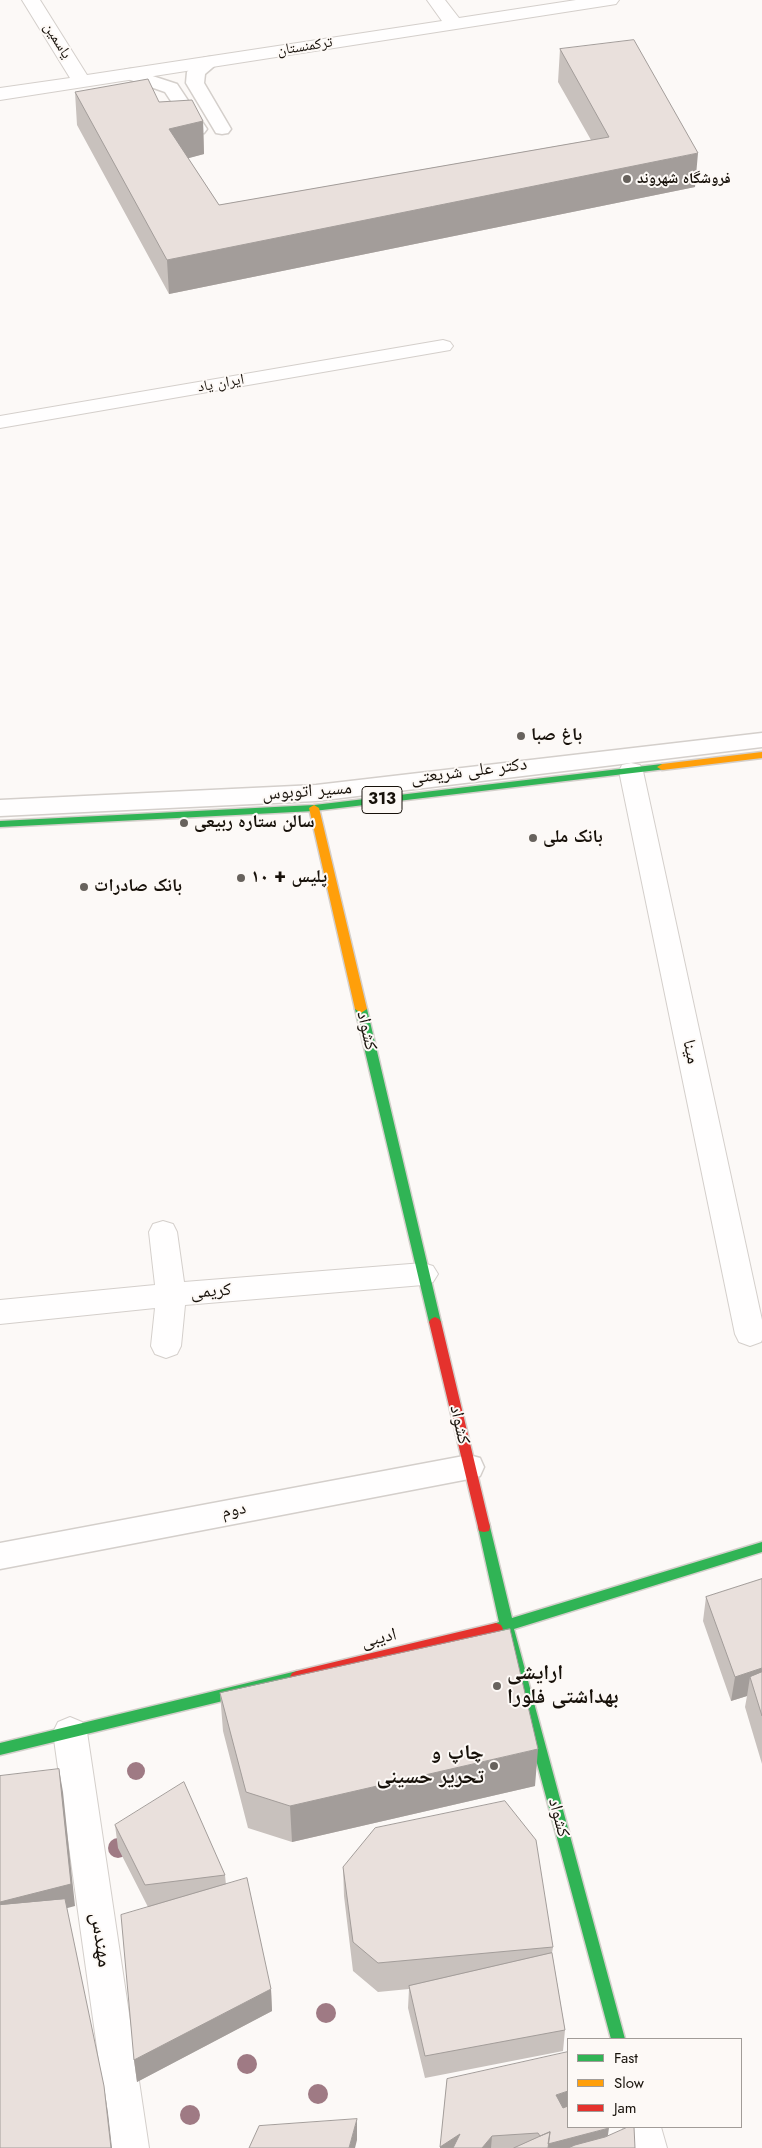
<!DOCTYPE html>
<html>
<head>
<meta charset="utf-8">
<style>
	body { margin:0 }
	#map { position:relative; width:762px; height:2148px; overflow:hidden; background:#fcf9f7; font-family:Jost,sans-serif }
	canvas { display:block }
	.legend { position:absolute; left:567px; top:2038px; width:175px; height:90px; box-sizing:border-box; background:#fdf9f6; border:1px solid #a19c98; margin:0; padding:6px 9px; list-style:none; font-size:15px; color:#17110a }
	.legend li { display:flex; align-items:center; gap:10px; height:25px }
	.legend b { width:25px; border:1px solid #a19c98 }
</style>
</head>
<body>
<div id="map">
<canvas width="762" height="2148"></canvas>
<ul class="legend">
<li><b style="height:6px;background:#30b455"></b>Fast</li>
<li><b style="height:6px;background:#ff9f0a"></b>Slow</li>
<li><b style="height:6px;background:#e5322d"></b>Jam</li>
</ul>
</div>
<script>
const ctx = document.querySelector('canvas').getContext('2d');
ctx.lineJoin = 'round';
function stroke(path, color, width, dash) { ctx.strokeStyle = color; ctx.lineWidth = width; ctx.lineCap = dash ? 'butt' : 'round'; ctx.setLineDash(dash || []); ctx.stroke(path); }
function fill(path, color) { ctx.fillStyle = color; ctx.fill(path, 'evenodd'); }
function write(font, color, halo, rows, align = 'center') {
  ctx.font = font + ' Jost,"Noto Naskh Arabic",sans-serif'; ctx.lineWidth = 4; ctx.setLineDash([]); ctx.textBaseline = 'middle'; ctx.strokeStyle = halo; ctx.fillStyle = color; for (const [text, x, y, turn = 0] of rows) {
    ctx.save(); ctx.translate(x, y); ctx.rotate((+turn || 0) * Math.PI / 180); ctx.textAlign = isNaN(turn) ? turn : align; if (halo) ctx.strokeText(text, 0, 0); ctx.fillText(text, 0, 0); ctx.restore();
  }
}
const lane = new Path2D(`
	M210 57 216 58 219 62 205 74 204 83 231 129 228 133 222 134 216 133 186 83 187 72 190 68 204 58Z
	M131 69 177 84 207 129 204 133 198 134 192 133 165 92 125 78 122 74 125 70Z
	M762 733V747L316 801 0 816V800L316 785Z
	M469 1455 480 1458 484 1467 480 1476 469 1479 0 1569V1543Z`);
const street = new Path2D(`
	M22 0H40L87 75 442 21 427 0H445L459 18 576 0H619L616 4 610 5 0 100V88L70 78Z
	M443 340 450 342 453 346 450 350 0 428V416Z
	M631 763 640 765 643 771 762 1320V1340L761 1342 750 1346 739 1342 735 1334 619 771 622 765Z
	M163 1221 173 1224 177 1232 184 1282 423 1263 433 1266 438 1274 433 1282 423 1285 185 1305 181 1346 177 1354 166 1358 155 1354 151 1346 155 1308 0 1324V1300L155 1285 149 1232 153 1224Z
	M70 1717 82 1722 87 1732 149 2148H111L53 1732 58 1722Z
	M623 2127H661L667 2148H629Z`);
const fast = new Path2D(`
	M662 764 666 765 667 767 666 769 314 811 0 827V821L314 805Z
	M361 1005 367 1009 441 1322 439 1325H431L429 1322 355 1009Z
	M484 1522 489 1523 490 1527 512 1618 762 1542V1552L514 1629 625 2039H611L502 1633 496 1635 491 1633 489 1629 491 1625 499 1622 478 1527 479 1523Z
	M297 1671 302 1673 304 1677 302 1681 297 1683 0 1755V1743Z`);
const slow = new Path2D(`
	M762 752V758L662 770 657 767 662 764Z
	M314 805 319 808 367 1009 361 1013 355 1009 309 808Z`);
const jam = new Path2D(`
	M435 1317 439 1319 441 1322 490 1527 489 1531 484 1532 479 1531 478 1527 429 1322 431 1319Z
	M496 1623 501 1625 503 1629 501 1633 496 1635 297 1683 292 1681 290 1677 292 1673 297 1671Z`);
const trees = [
	[136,1771,9],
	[118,1848,10],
	[326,2013,10],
	[247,2064,10],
	[318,2094,10],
	[190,2115,10]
];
const wall = new Path2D(`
	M560 49 695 187 169 294 77 125 75 92 159 102 203 121 204 154 188 158 219 205 591 140 558 82Z
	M762 1579V1764L745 1707 747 1696 731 1701 703 1621 706 1597Z
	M220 1693 535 1786 292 1842 248 1828 223 1731Z
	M115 1825 225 1875 226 1885 271 1989 272 2011 137 2082 134 2060 148 1907 118 1848Z
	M343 1867 553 1947 552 1953 565 2030 563 2051 425 2078 408 2008 409 1989 378 1992 353 1971 344 1896Z
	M447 2079 568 2127 607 2136 635 2148H440Z`);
const shadedWall = new Path2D(`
	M203 121 204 154 171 163 169 129Z
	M698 153 695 187 169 294 167 260Z
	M762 1668V1690L750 1677 747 1696 731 1701 735 1677Z
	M538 1749 535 1786 292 1842 290 1806Z
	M59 1769 63 1792 75 1906 0 1926V1902Z
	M271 1989 272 2011 137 2082 134 2060Z
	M104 2086 108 2113 112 2148H111Z
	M568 2091V2112L553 2116 556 2095Z
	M357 2119V2140L355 2148H349Z
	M609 2128 606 2148H548V2144Z
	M460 2134V2148H440V2147Z
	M492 2136 491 2148H482Z`);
const building = new Path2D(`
	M634 40 698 153 167 260 75 92 148 79 159 102 192 100 203 121 169 129 219 205 609 137 560 49Z
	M762 1579V1668L735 1677 706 1597Z
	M510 1629 538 1749 290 1806 246 1792 220 1693Z
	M762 1672V1716L750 1677Z
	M59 1769 71 1884 0 1902V1776Z
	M184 1782 225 1875 145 1885 115 1825Z
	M505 1801 536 1840 553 1947 378 1963 353 1942 343 1867 375 1828Z
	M247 1878 271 1989 134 2060 121 1915Z
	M65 1899 104 2086 111 2148H0V1905Z
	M552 1953 565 2030 425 2056 409 1986Z
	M568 2052V2091L556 2095 563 2108 568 2106V2127H608L609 2128 548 2144 550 2132 540 2136 538 2133 492 2136 482 2148H453L460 2134 440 2147 447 2079Z
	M357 2119 349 2148H249L259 2126Z
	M628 2127H634L635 2148H568L575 2145 605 2137Z
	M550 2132 548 2148H514Z`);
const markers = [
	[627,179,5,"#67625d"],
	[521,736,5,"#67625d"],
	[184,823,5,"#67625d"],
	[533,838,5,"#67625d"],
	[241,878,5,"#67625d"],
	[84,887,5,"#67625d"],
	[497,1686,5,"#67625d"],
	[494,1766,5,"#67625d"]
];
const farStreetnames = [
	["یاسمین",57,41,58],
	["ترکمنستان",305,47,-9],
	["ایران یاد",221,384,-10]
];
const farPoinames = [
	["فروشگاه شهروند",637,179]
];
const shields = [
	[382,800,40]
];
const shieldNames = [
	["313",382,800]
];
const poiNames = [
	["باغ صبا",531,736],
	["سالن ستاره ربیعی",194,823],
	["بانک ملی",543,838],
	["پلیس + ۱۰",251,878],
	["بانک صادرات",94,887]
];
const streetNames = [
	["دکتر علی شریعتی",469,772,-7],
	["مسیر اتوبوس",307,792,-4],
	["کشواد",366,1031,77],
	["مینا",690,1052,78],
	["کریمی",211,1292,-5],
	["کشواد",459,1425,77],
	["دوم",234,1511,-11],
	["ادیبی",379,1639,-14],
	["کشواد",558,1818,75]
];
const nearPoinames = [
	["ارایشی",507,1674],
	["بهداشتی فلورا",507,1698],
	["چاپ و",484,1754,"right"],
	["تحریر حسینی",484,1778,"right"]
];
const nearStreetnames = [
	["مهندس",100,1940,82]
];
stroke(lane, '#d4cfcb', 3);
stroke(street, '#d4cfcb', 2);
stroke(fast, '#d4cfcb', 3);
stroke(slow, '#d4cfcb', 3);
stroke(jam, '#d4cfcb', 3);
fill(lane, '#fffefe');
fill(street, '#fffefe');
fill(fast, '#30b455');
fill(slow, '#ff9f0a');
fill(jam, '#e5322d');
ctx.fillStyle = '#9f7a84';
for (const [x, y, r] of trees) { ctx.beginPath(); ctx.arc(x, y, r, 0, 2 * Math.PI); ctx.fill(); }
fill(wall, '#c8c1bd');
fill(shadedWall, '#a39d9a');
fill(building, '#e9e0dc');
stroke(building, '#a39d9a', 1);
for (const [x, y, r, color] of markers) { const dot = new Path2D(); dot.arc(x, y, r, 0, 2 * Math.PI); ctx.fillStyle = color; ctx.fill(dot); stroke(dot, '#fdf9f6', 2); }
write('15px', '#17110a', '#fdf9f6', farStreetnames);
write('bold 15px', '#17110a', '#fdf9f6', farPoinames, 'left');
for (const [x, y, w] of shields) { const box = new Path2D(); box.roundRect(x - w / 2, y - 13.5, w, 27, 4); ctx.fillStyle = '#fdf9f6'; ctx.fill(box); stroke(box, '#17110a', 1); }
write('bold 16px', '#17110a', null, shieldNames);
write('bold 18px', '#17110a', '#fdf9f6', poiNames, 'left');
write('18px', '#17110a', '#fdf9f6', streetNames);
write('bold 21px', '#17110a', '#fdf9f6', nearPoinames, 'left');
write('21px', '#17110a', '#fdf9f6', nearStreetnames);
</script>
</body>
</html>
